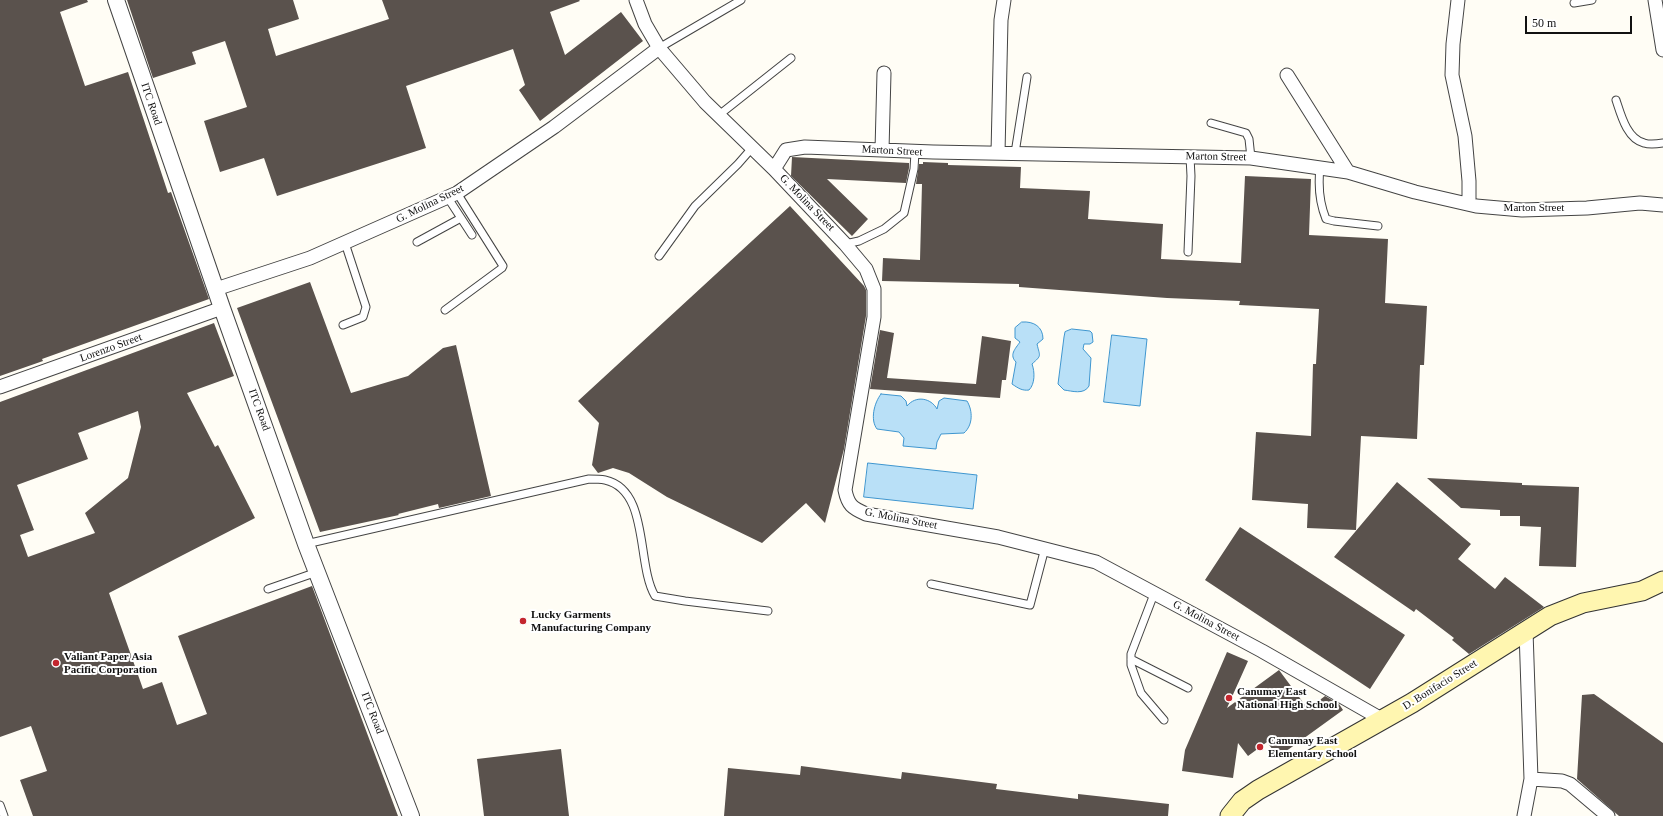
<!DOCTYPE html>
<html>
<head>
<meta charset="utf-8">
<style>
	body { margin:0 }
	#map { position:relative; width:1663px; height:816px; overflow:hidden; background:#fffdf5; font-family:"Times New Roman",serif }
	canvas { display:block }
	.scale { position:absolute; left:1525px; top:16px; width:107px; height:18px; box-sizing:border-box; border:2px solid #111; border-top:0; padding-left:5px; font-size:12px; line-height:14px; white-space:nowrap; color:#111; -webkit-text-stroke:3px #fff; paint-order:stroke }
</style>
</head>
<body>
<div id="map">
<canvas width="1663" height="816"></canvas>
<div class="scale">50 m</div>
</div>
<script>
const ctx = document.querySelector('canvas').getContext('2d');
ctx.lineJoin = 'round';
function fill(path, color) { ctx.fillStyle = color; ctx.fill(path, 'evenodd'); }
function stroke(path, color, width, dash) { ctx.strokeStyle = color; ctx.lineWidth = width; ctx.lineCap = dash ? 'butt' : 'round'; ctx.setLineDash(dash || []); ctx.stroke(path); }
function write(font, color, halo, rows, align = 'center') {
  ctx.font = font + ' "Times New Roman",serif'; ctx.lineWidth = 4; ctx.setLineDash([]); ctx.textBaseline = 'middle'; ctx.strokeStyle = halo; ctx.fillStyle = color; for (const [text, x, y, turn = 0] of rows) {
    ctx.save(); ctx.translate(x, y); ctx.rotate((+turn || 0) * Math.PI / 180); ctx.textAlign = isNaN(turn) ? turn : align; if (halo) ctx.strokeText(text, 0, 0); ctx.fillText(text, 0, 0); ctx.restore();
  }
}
const water = new Path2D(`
	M1022 322C1034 321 1043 327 1043 339L1037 344C1040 357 1042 355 1032 364 1035 372 1035 384 1029 390 1022 391 1018 388 1012 384L1016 362C1009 355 1015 349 1020 342L1015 338V328Z
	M1072 329 1090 331 1092 333 1093 342 1090 344H1084L1083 349 1091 358 1089 386C1084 395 1072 391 1064 390L1058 384 1064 337 1065 332Z
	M1112 335 1147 339 1140 406 1104 402Z
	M881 394 901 396 906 401 907 406C916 395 931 398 937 409L939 401 944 398 967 401C973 411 973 425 964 433L941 434 937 442 936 449 903 446 904 438 899 432 877 429C870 420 874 403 881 394Z
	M868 463 977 475 973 509 864 497Z`);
const building = new Path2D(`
	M0 0H87L88 2 60 12 85 86 128 72 168 193 171 192 209 299 42 359 43 361 0 376Z
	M127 0H293L299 19 268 29 276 56 389 19 382 0H579L580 1 550 12 565 55 621 12 643 41 540 121 519 90 525 85 513 49 406 86 426 148 277 196 264 158 220 172 204 121 247 107 225 41 192 52 196 64 153 78Z
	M792 157 909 163V168L906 183 827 179 868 219 852 236 791 176Z
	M923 162 948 163V165L1021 167 1020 188 1090 191 1088 219 1163 224 1161 259 1241 263 1245 176 1311 179 1309 235 1388 239 1385 303 1427 306 1424 365H1420L1417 439 1361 436 1356 530 1307 528 1308 504 1252 500 1256 432 1311 436 1313 364H1316L1319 309 1239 305 1240 301 1167 298 1019 287V284L882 281 883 258 920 260 922 184H916L919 164H923Z
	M790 206 864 286 866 290V316L844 449 825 523 806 503 762 543 667 497 629 473 613 468 598 473 592 465 599 423 578 401Z
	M310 282 351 393 408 376 443 348 456 345 491 496 439 508 438 504 398 514 399 515 320 532 237 308Z
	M214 323 234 376 187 393 215 447 218 445 255 518 109 593 143 689 162 682 177 725 207 714 178 636 312 586 398 816H33L20 780 47 771 31 726 0 737V402ZM138 411 141 427 128 478 85 513 95 533 28 557 20 535 34 530 17 485 88 459 78 433Z
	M880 330 894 333 887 378 976 384 982 336 1011 341 1006 380H1002L1000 398 870 389Z
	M1427 478 1522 483V485L1579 487 1576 567 1539 566 1541 527 1520 526V516H1500V510L1461 508Z
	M1397 482 1471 544 1458 559 1495 589 1505 577 1544 607 1469 654 1452 640 1454 638 1416 609 1414 612 1334 557Z
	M1240 527 1405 635 1370 689 1205 580Z
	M1227 652 1248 661 1227 708 1279 670 1308 709 1325 696 1339 704 1343 710 1278 757 1267 742 1248 756 1238 743 1233 778 1182 771 1185 750Z
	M1594 694 1663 743V816H1619L1577 779 1582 695Z
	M561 749 569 816H484L477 759Z
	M801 766 901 779 902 772 997 784 996 789 1078 799V794L1169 804 1168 816H724L728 768 800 775Z`);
const service = new Path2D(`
	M1574 3 1592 0
	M659 48 741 0
	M1616 100C1621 115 1627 139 1644 143 1650 145 1657 144 1663 143
	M719 115 791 58
	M1211 123 1246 133 1249 139 1251 158
	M1015 153 1027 77
	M1320 168C1318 186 1319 202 1326 219L1334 221 1378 226
	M448 198 472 235
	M417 242 461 218
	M845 244 859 241 884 229 904 213 914 169 915 152
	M1188 252 1191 176 1190 157
	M659 256 695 206 738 164 752 148
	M445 310 502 268 503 266 457 193
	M343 325 363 317 366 307 345 243
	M306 544 589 479C594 479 600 479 605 480 650 490 636 564 655 596L685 601 768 611
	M931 584 1030 605 1045 548
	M268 589 317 572
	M1154 594 1131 654V665L1141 693 1164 720
	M1131 659 1188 688
	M0 805 4 816`);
const minor = new Path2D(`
	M636 0 645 24 659 48 705 102 774 169 845 244 866 269 874 289V317L845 490C848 505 852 508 866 514L998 537 1096 562 1262 651 1383 720
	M1458 0 1453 44 1452 75 1465 136 1469 181V204
	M1655 0 1663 50
	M1287 75 1348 172
	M882 150 884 73
	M998 153 1001 20 1004 0
	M774 169 786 150 805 147 933 152 1251 158 1348 172 1415 192 1476 206 1522 210 1587 208 1640 203 1663 205
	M216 289 310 258 457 193 554 127 659 48
	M0 387 222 308
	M1531 779 1562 781 1570 784 1608 816
	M1524 816 1531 779 1526 631`);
const tertiary = new Path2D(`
	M116 0 222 308 306 544 411 816`);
const secondary = new Path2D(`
	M1230 816 1242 801 1258 790 1412 703 1550 616 1583 603 1642 591 1663 581`);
const markers = [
	[523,621,4,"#c4262e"],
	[56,663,4,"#c4262e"],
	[1229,698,4,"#c4262e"],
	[1260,747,4,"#c4262e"]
];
const streetNames = [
	["ITC Road",151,104,71],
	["Marton Street",892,151,3],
	["Marton Street",1216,157,1],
	["G. Molina Street",807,203,46],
	["G. Molina Street",430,204,-26],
	["Marton Street",1534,208],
	["Lorenzo Street",111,348,-20],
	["ITC Road",259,410,70],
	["G. Molina Street",901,519,11],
	["G. Molina Street",1206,621,28],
	["D. Bonifacio Street",1440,685,-32],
	["ITC Road",372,713,69]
];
const poiNames = [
	["Lucky Garments",531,615],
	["Manufacturing Company",531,628],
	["Valiant Paper Asia",64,657],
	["Pacific Corporation",64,670],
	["Canumay East",1237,692],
	["National High School",1237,705],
	["Canumay East",1268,741],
	["Elementary School",1268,754]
];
fill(water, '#b9e0f7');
stroke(water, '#3f96cf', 1);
fill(building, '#5a524d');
stroke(service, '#444', 9);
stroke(minor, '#444', 15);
stroke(tertiary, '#444', 18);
stroke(secondary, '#333', 21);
stroke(service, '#fff', 7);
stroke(minor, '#fff', 13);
stroke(tertiary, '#fff', 16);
stroke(secondary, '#fff6b0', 19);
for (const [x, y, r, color] of markers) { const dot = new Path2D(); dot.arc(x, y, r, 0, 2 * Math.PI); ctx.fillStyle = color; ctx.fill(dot); stroke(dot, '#fff', 1.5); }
write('11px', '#111', '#fff', streetNames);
write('bold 11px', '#111', '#fff', poiNames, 'left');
</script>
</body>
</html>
